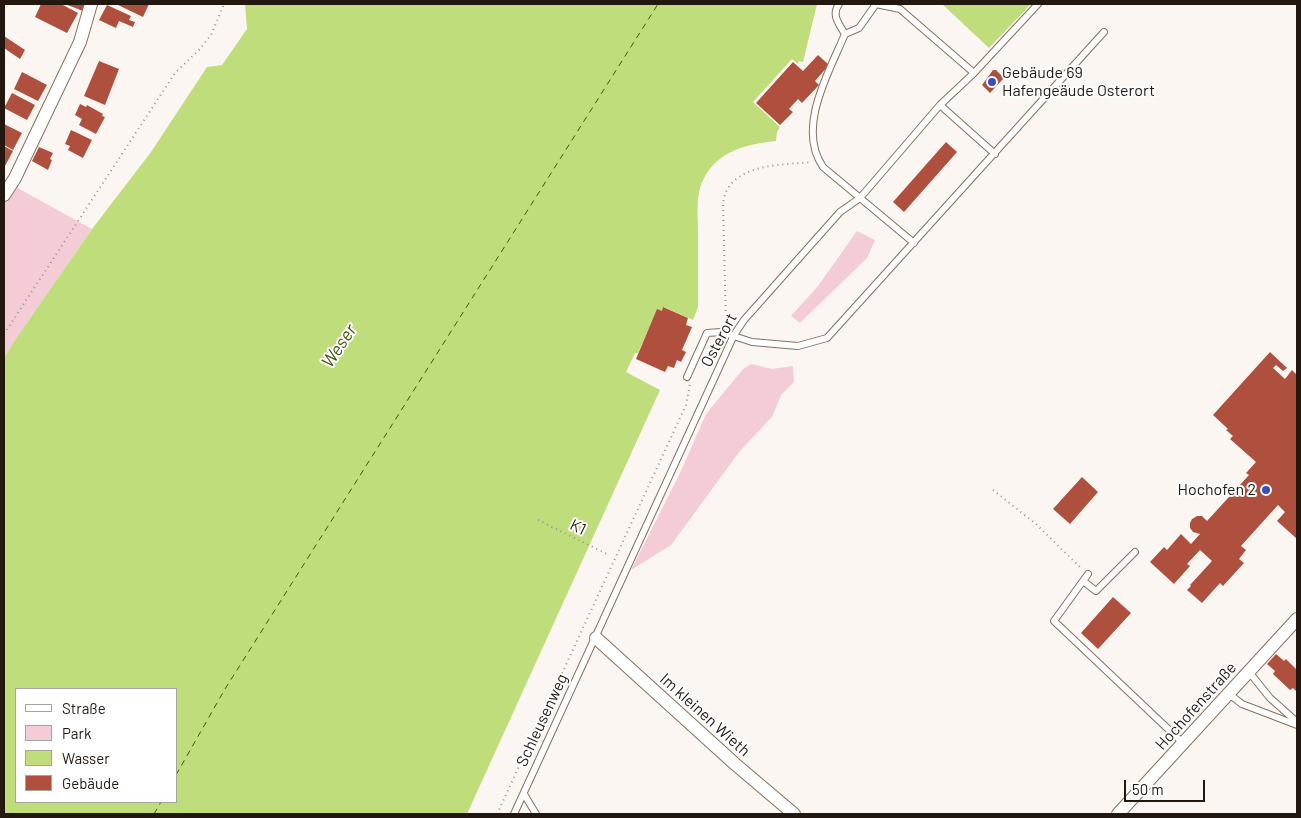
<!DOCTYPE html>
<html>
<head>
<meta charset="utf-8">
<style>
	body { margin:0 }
	#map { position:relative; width:1301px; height:818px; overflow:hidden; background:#fcf6f2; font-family:Barlow,sans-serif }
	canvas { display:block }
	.frame { position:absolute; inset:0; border:5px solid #221810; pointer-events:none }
	.legend { position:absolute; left:15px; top:688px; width:162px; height:115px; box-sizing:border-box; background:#fff; border:1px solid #a7a39f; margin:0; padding:6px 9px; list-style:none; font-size:15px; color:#221810 }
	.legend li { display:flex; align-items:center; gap:10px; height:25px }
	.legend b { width:25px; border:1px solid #a7a39f }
	.scale { position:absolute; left:1124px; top:780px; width:81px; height:22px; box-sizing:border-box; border:2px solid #221810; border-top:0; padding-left:6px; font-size:15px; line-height:18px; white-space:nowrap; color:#221810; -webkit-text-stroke:4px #fff; paint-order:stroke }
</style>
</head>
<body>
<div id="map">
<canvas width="1301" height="818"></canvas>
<div class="frame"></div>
<ul class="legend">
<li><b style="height:6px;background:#fff"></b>Straße</li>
<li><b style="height:14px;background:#f4ccd6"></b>Park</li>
<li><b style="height:14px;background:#c0dd7b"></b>Wasser</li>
<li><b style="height:14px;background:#af4f3e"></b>Gebäude</li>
</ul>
<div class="scale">50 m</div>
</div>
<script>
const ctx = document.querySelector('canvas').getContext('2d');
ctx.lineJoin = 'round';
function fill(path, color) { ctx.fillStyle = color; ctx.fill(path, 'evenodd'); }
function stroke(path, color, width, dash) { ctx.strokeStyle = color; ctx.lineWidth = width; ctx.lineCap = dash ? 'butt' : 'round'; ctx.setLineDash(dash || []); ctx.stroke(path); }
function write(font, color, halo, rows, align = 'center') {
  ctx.font = font + ' Barlow,sans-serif'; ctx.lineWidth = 4; ctx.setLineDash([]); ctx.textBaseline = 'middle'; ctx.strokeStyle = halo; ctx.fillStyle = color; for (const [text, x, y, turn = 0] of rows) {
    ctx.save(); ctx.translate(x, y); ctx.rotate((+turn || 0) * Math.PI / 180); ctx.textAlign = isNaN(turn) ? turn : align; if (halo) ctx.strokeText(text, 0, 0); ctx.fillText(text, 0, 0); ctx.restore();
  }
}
const green = new Path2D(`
	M14 186 92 229 15 340 4 358V203Z
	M857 231 875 240 867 258 800 323 791 316 818 286Z
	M751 364 772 369 793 366 794 382 781 395 772 417 740 451 671 545 631 570 680 473 706 414 743 369Z`);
const water = new Path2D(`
	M245 4H817L803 62 799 61 798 64 792 59 753 102 780 127 777 132 776 141C744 144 711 153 700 188 696 202 698 220 698 234 698 258 698 283 698 307L693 320 664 307 662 311 657 310 638 353H635L626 372 660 390 467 814H4V358L15 340 92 229 151 152 207 67 222 65 247 29ZM16 689H176V802H16Z
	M942 4H1031L989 48Z`);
const ferry = new Path2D(`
	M176 775 225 689 658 4
	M154 814 161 802`);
const building = new Path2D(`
	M41 4H61L78 13 67 33 35 17Z
	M65 4H85L83 11Z
	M116 4H149L143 17Z
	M107 5 131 16 129 20 135 22 133 27 119 21 116 28 99 20Z
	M4 36 25 50 20 59 4 48Z
	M818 55 829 65 815 81 819 85 802 103 798 99 789 109 793 112 780 125 756 103 793 62 803 71Z
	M99 61 119 69 105 105 84 96Z
	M993 70H996L1002 76 1003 79 990 93 982 85Z
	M22 72 47 85 38 101 14 89Z
	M12 93 35 105 27 120 4 108Z
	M80 104 86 107 87 105 103 114 102 116 105 117 96 134 79 125 82 119 75 115Z
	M4 124 22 133 13 150 4 145Z
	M71 130 92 140 83 158 68 150 70 146 65 144Z
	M946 142 957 152 904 212 893 202Z
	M4 146 13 151 4 168Z
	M39 147 53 153 50 159 52 160 48 170 32 161Z
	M663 307 688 318 686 325 692 327 682 350 686 352 681 362 677 360 674 368 668 366 665 372 636 359 657 309 662 311Z
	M1270 352 1287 368 1283 371 1276 365 1273 368 1285 379 1292 370 1297 375V539L1277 521 1285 512 1278 505 1241 546 1246 550 1239 559 1244 563 1223 586 1220 583 1202 603 1187 590 1191 586 1190 585 1212 561 1200 550 1187 564 1190 566 1174 584 1150 562 1164 547 1167 550 1181 534 1191 544 1200 534 1193 532 1190 528V523L1192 519 1197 516H1202L1207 521 1249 475 1246 473 1256 462 1230 439 1233 436 1226 430 1228 429 1213 415Z
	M1082 477 1098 492 1070 524 1053 509Z
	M1113 597 1131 613 1098 649 1081 633Z
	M1276 654 1284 661 1286 659 1297 670V692L1293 688 1290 690 1273 674 1275 671 1267 664Z`);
const path = new Path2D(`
	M726 326 723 203C724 198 725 193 728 188 745 163 785 165 812 162
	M4 334 175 73 199 50 211 35 224 4
	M993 490 1036 524 1082 569
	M538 520 607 554
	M497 814 686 405 690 384`);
const service = new Path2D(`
	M839 4C831 15 839 24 845 34
	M940 105 995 154
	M914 243 823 167C796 128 829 72 845 34L859 28 876 4 900 9 974 73
	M687 377 707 333 721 332 752 342 798 346 827 338 1104 32
	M1088 574 1054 621 1184 744
	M1083 581 1096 591 1135 552
	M1249 672 1270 698 1297 722
	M1229 694 1242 704 1297 725
	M524 794 536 814
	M514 814 734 335 744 320 840 212 860 198 940 105 974 73 1038 4`);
const minor = new Path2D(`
	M4 195 15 178 80 42 91 4
	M596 638 735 764 794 814
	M1118 814 1297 619`);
const markers = [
	[992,82,5,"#3a4cbe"],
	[1266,490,5,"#3a4cbe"]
];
const poiNames = [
	["Gebäude 69",1002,73],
	["Hafengeäude Osterort",1002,91],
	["Hochofen 2",1256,490,"right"]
];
const streetNames = [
	["Osterort",719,340,-62],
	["K1",578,527,26],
	["Hochofenstraße",1196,706,-48],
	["Im kleinen Wieth",705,715,42],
	["Schleusenweg",542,720,-65]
];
const waterNames = [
	["Weser",339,346,-56]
];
fill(green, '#f4ccd6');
fill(water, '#c0dd7b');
stroke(ferry, '#45560e', 1, [6, 5]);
fill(building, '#af4f3e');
stroke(service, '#89705b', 8);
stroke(minor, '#89705b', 14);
stroke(path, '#99918b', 2, [1, 4]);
stroke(service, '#fff', 6);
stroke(minor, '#fff', 12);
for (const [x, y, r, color] of markers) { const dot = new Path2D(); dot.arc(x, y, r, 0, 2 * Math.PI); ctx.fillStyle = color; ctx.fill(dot); stroke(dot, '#fff', 2); }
write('16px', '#221810', '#fff', poiNames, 'left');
write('16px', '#221810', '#fff', streetNames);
write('italic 18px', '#45560e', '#fff', waterNames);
</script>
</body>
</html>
